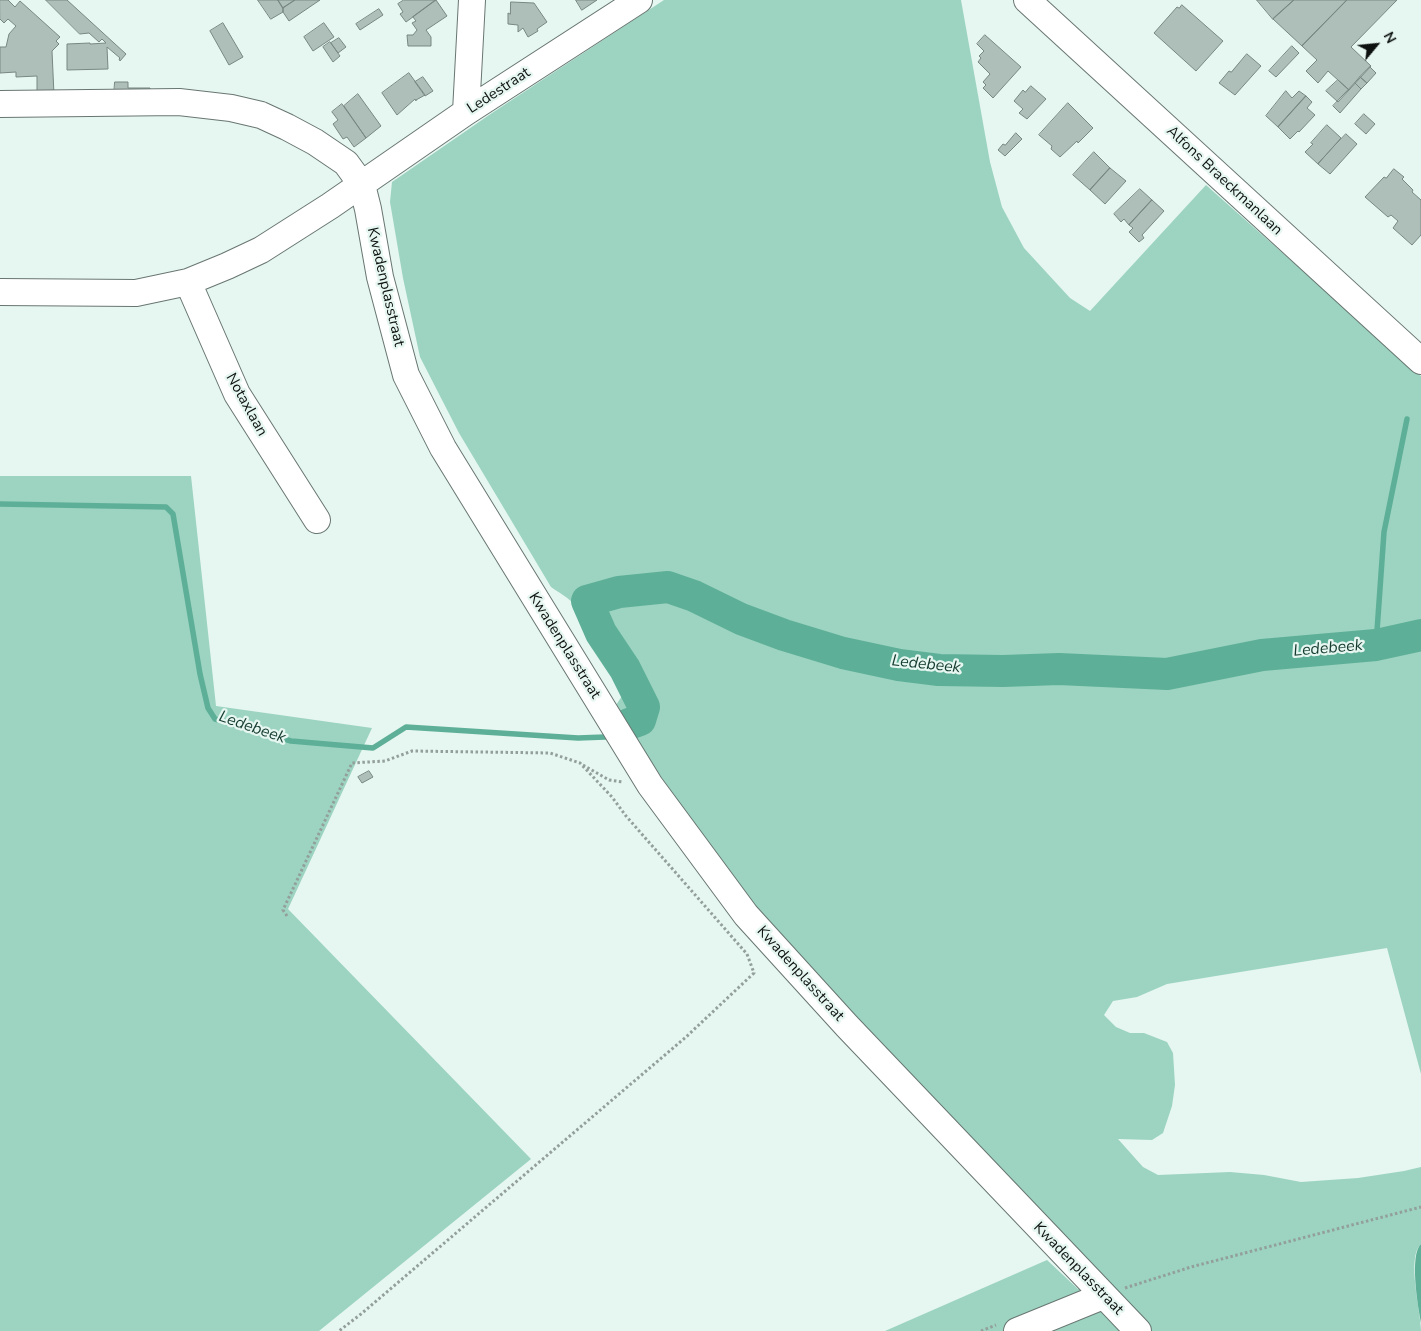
<!DOCTYPE html>
<html>
<head>
<meta charset="utf-8">
<style>
	body { margin:0 }
	#map { position:relative; width:1421px; height:1331px; overflow:hidden; background:#e6f6f0; font-family:"Nunito Sans",sans-serif }
	canvas { display:block }
	.north { position:absolute; left:1351px; top:20px; width:50px; height:50px; -webkit-text-stroke:4px #e6f6f0; paint-order:stroke; rotate:62deg; font-size:14px; font-weight:700; line-height:20px; text-align:center; color:#0d1210 }
	.north::after { content:''; display:block; margin:auto; width:18px; height:22px; background:#0d1210; clip-path:polygon(50% 0,100% 100%,50% 72%,0 100%) }
</style>
</head>
<body>
<div id="map">
<canvas width="1421" height="1331"></canvas>
<div class="north">N</div>
</div>
<script>
const ctx = document.querySelector('canvas').getContext('2d');
ctx.lineJoin = 'round';
function fill(path, color) { ctx.fillStyle = color; ctx.fill(path, 'evenodd'); }
function stroke(path, color, width, dash) { ctx.strokeStyle = color; ctx.lineWidth = width; ctx.lineCap = dash ? 'butt' : 'round'; ctx.setLineDash(dash || []); ctx.stroke(path); }
function write(font, color, halo, rows, align = 'center') {
  ctx.font = font + ' "Nunito Sans",sans-serif'; ctx.lineWidth = 4.5; ctx.setLineDash([]); ctx.textBaseline = 'middle'; ctx.strokeStyle = halo; ctx.fillStyle = color; for (const [text, x, y, turn = 0] of rows) {
    ctx.save(); ctx.translate(x, y); ctx.rotate((+turn || 0) * Math.PI / 180); ctx.textAlign = isNaN(turn) ? turn : align; if (halo) ctx.strokeText(text, 0, 0); ctx.fillText(text, 0, 0); ctx.restore();
  }
}
const green = new Path2D(`
	M664 0H961L990 162 1002 207 1024 248 1070 298 1090 311 1206 185 1421 376V1074L1387 948 1167 984 1137 997 1113 1001 1104 1015 1116 1027 1130 1033H1144L1167 1042 1173 1053 1175 1085 1172 1106 1163 1133 1152 1140 1118 1139 1143 1167 1158 1175 1230 1172 1264 1175 1301 1182 1358 1178 1404 1171 1421 1167V1244C1406 1257 1421 1312 1421 1331H885L1047 1260 1078 1289 1095 1272 752 909 614 708 624 693C611 663 598 630 575 605 569 598 558 592 551 587L459 433 420 357 403 278 390 202 392 182 492 113Z
	M0 476H191L216 706 372 728 288 909 531 1159 319 1331H0Z`);
const water = new Path2D(`
	M1421 1244V1323C1418 1308 1409 1255 1421 1244Z`);
const stream = new Path2D(`
	M0 504 166 507 173 514 200 674 208 708 215 719 291 741 373 748 406 727 578 738 605 737
	M1376 645 1384 532 1407 419`);
const river = new Path2D(`
	M629 724 640 720 644 707 625 669 601 633 587 601 619 592 668 587 694 596 741 619 784 635 843 653 899 665 939 670 1003 671 1059 669 1167 674 1262 655 1376 645 1421 635`);
const building = new Path2D(`
	M0 0H8L15 7 20 1 60 37 56 41 59 44 52 51 54 95H37V76L16 77V72L0 73V47H6L9 34 16 26 8 19 4 23 0 19Z
	M46 0H67L126 54 120 61 119 59 120 58 107 47 108 69 67 70V44L90 43V44L106 43 102 39 99 42 89 33 80 34Z
	M258 0H278L283 8V12L271 19Z
	M278 0H295L283 8Z
	M295 0H320L289 21 283 12V8Z
	M404 0H436L406 22 400 14 403 12 398 4Z
	M436 0 447 16 426 30 431 37V46H408L407 35H413L417 30 412 23 416 21 413 17Z
	M576 0H597L582 10Z
	M1257 0H1294L1273 19Z
	M1294 0H1347L1302 46 1273 19Z
	M1347 0H1397L1351 47 1371 66 1349 90 1328 71 1318 83 1306 71 1317 60 1302 46Z
	M511 2 534 3 547 22 537 29 538 31 528 37 523 28 518 32V25L508 24V13L510 14Z
	M1182 5 1223 41 1196 71 1154 33 1177 7 1179 8Z
	M379 9 383 15 360 30 356 24Z
	M223 23 243 57 229 65 210 31Z
	M324 23 334 37 313 51 304 37Z
	M985 35 1021 67 993 98 983 88 986 85 983 82 990 74 978 62 981 58 979 56 984 51 977 44Z
	M339 38 346 47 338 53 331 43Z
	M330 42 340 56 333 62 323 47Z
	M1292 46 1299 53 1276 77 1269 71Z
	M1247 54 1261 66 1235 95 1219 83 1229 71 1231 72Z
	M1370 67 1376 73 1367 83 1360 77Z
	M409 73 425 95 416 100V101L415 99 397 115 382 93Z
	M423 77 433 91 425 96 415 82Z
	M1360 77 1367 83 1361 89 1355 83Z
	M1338 80 1349 90 1338 102 1326 91Z
	M115 82H128V88H150V95H114Z
	M1355 83 1361 89 1340 113 1333 106Z
	M1031 86 1046 99 1027 119 1019 113 1023 109 1014 101 1023 90 1025 92Z
	M1286 91 1292 98 1299 91 1306 96 1278 127 1266 116Z
	M358 94 381 126 366 138 344 106Z
	M1306 96 1312 102 1307 108 1315 115 1299 132 1298 131 1290 139 1278 127Z
	M1068 103 1093 128 1078 143 1077 141 1060 157 1051 149 1052 146 1039 135Z
	M342 104 366 138 354 147 347 137 343 139 333 124 338 120 332 112Z
	M1364 114 1375 124 1366 134 1355 124Z
	M1327 125 1341 138 1318 164 1305 152 1313 144 1311 143Z
	M1016 133 1022 139 1005 156 998 150 1003 144 1005 145Z
	M1346 134 1357 144 1330 174 1318 164Z
	M1094 152 1110 168 1090 190 1073 175Z
	M1110 168 1126 181 1105 204 1090 190Z
	M1394 169 1404 177 1402 179 1413 190 1412 192 1421 200V235L1412 245 1393 228 1398 221 1391 215 1388 217 1365 197 1384 177 1386 178Z
	M1140 189 1152 200 1129 225 1124 219 1121 222 1114 214Z
	M1152 200 1164 211 1142 235 1144 238 1139 242 1129 232 1133 228 1129 225Z
	M369 771 373 777 362 783 358 777Z`);
const path = new Path2D(`
	M583 765 609 780 623 782
	M287 916 283 910 352 763 385 761 412 751 550 753 580 763 612 797 626 816 747 954 754 973 686 1037 361 1314 339 1331
	M1125 1288 1191 1267 1421 1207
	M981 1331 996 1325`);
const minor = new Path2D(`
	M1027 0 1421 361
	M0 104 179 102 231 108 261 115 287 127 315 142 346 163 362 185 368 209 380 277 406 375 443 448 650 785 746 915 847 1026 1138 1331
	M466 112 472 0
	M188 282 237 394 317 520
	M0 292 136 293 188 282 227 266 261 250 330 206 466 112 639 0
	M1017 1331 1103 1296`);
const streetNames = [
	["Ledestraat",499,91,-33],
	["Alfons Braeckmanlaan",1224,181,43],
	["Kwadenplasstraat",385,287,77],
	["Notaxlaan",246,405,61],
	["Kwadenplasstraat",564,646,58],
	["Kwadenplasstraat",800,974,48],
	["Kwadenplasstraat",1078,1269,46]
];
const waterNames = [
	["Ledebeek",1328,649,-5],
	["Ledebeek",926,665,6],
	["Ledebeek",252,728,19]
];
fill(green, '#9cd4c1');
fill(water, '#5eaf97');
stroke(stream, '#5eaf97', 5.5);
stroke(river, '#5eaf97', 32);
fill(building, '#aebeb8');
stroke(building, '#788781', 1);
stroke(minor, '#687671', 28);
stroke(path, '#939f9b', 3, [2.5, 2.5]);
stroke(minor, '#fff', 26);
write('15px', '#0d1210', '#e6f6f0', streetNames);
write('italic 16px', '#153b30', '#e6f6f0', waterNames);
</script>
</body>
</html>
